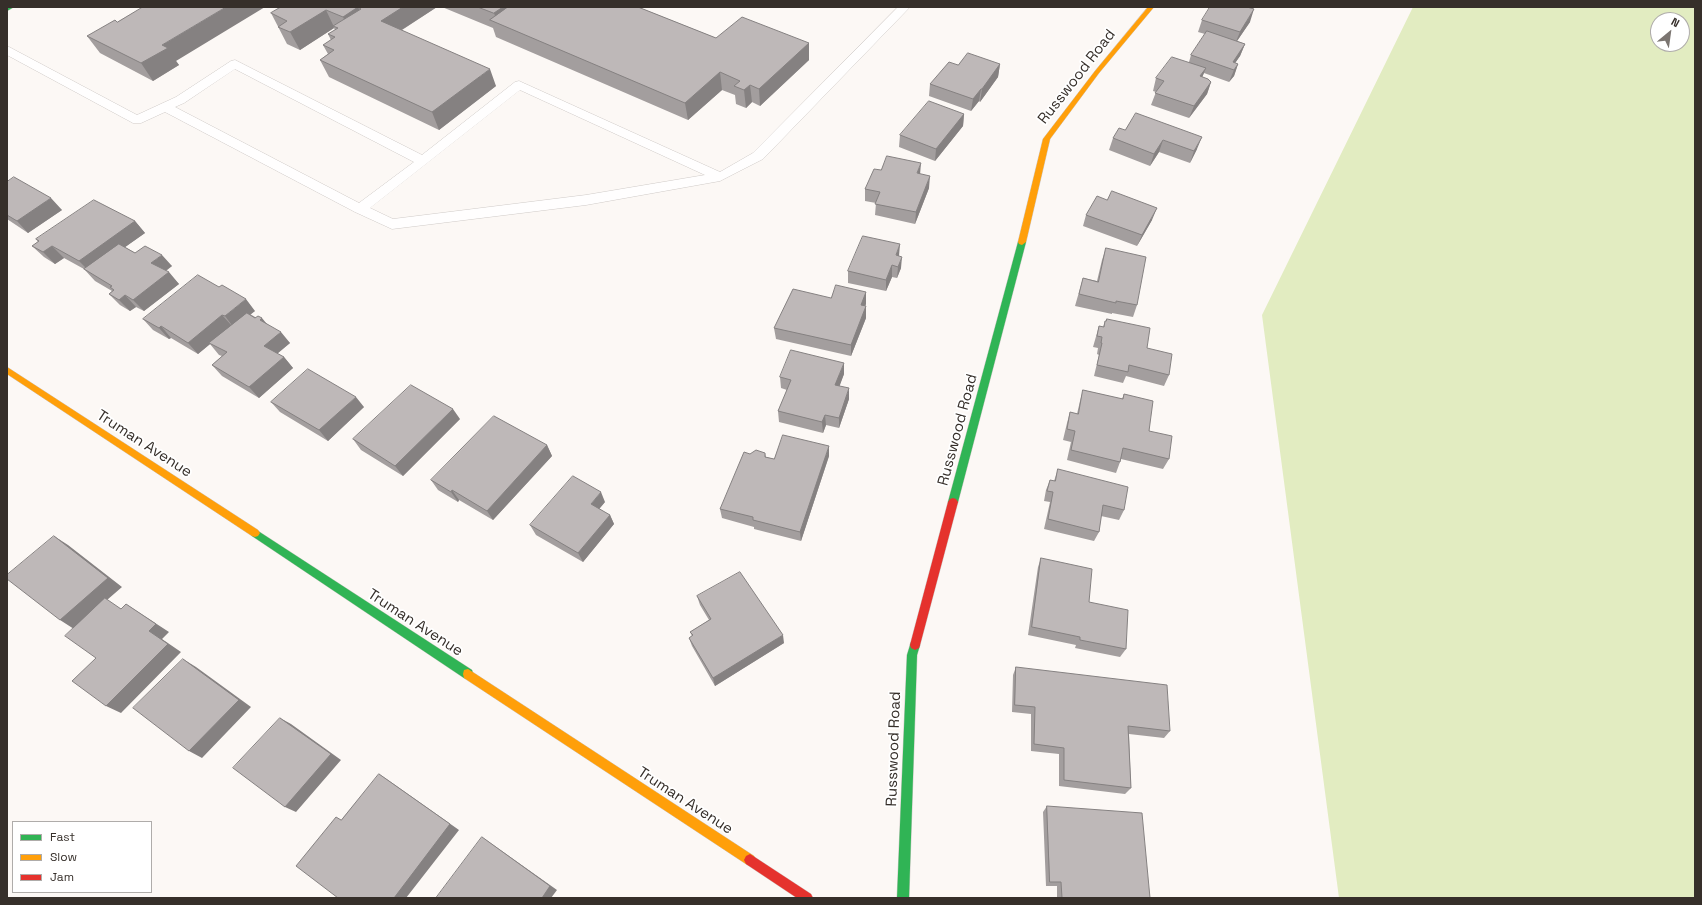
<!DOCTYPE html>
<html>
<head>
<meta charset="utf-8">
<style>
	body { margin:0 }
	#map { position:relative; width:1702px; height:905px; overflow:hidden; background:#fcf8f5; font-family:"Space Grotesk",sans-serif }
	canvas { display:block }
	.frame { position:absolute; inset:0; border:8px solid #362f2a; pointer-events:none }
	.legend { position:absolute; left:12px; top:821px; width:140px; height:72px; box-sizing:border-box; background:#fff; border:1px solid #afacaa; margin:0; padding:5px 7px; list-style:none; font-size:12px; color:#362f2a }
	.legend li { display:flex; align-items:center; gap:8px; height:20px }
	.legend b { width:20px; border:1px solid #afacaa }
	.north { position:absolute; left:1650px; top:12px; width:40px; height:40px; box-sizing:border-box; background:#fff; border:1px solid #afacaa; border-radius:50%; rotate:29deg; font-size:11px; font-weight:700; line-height:16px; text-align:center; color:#362f2a }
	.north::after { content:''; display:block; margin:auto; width:14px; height:18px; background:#7b7571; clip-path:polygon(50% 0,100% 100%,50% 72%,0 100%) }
</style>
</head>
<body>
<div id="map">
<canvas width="1702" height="905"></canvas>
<div class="frame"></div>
<ul class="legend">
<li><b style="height:5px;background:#30b455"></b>Fast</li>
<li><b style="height:5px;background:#ff9f0a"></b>Slow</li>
<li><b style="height:5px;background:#e5322d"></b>Jam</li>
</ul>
<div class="north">N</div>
</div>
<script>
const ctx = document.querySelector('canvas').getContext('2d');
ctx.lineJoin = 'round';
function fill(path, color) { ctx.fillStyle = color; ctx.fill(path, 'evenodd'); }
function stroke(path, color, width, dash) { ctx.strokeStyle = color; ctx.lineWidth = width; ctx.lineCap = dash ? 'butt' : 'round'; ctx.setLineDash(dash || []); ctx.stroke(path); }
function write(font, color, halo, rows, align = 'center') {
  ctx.font = font + ' "Space Grotesk",sans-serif'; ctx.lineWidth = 3.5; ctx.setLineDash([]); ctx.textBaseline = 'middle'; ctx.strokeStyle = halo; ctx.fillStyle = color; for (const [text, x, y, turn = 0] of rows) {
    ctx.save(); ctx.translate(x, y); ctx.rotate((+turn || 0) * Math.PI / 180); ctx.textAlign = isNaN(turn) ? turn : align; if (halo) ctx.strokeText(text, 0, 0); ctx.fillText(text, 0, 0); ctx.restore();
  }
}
const green = new Path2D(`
	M1413 7H1695V898H1339L1262 315ZM1658 20H1682V44H1658Z`);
const lane = new Path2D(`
	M898 7H910L763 159 720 181 586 205 392 229 355 212 165 112 141 123H133L7 55V46L11 48 137 115 176 97 231 61 235 60 422 155 515 82 519 81 720 172 753 153ZM235 69 414 162 359 203 175 107 184 103ZM520 90 705 175 586 195 393 219 370 208Z`);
const fast = new Path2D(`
	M7 7H14L7 11Z
	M1022 239 1026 242 958 502 956 505 953 506 950 505 948 502 1018 242Z
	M255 529 472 670 473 674 472 678 468 679 464 678 252 536 250 533 252 530Z
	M915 640 919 642 920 645 917 655 909 898H897L907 655 911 642Z`);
const slow = new Path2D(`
	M1148 7H1154L1099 73 1050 139 1026 242 1022 245 1019 244 1018 242 1043 139 1095 71Z
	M7 367 258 530 260 533 258 536 255 537 252 536 7 374Z
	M468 669 754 856 756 860 754 864 750 866 746 864 464 678 463 674 464 670Z`);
const jam = new Path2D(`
	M953 498 956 499 958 502 920 645 919 648 915 650 911 648 910 645 948 502 950 499Z
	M750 854 811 894 813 898H797L746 864 744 860 746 856Z`);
const wall = new Path2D(`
	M281 7H437L402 30 496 86 439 130 329 77 320 60 328 54 323 45 331 40 328 34 335 30 334 28 300 50 287 44 271 13Z
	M442 7H638L716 38 809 43V60L760 106 752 102 746 108 736 104 735 95 722 90 688 120 496 37 493 28Z
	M1202 20 1250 22 1237 41 1245 44 1240 56 1235 63 1238 64 1234 76 1229 82 1204 73 1202 77 1211 82 1207 94 1189 118 1151 105 1156 92 1153 91 1156 78 1189 62 1191 55 1205 34 1198 32Z
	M87 36 176 61 179 65 153 81 100 53Z
	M1000 64 998 77 980 102 979 101 971 111 929 96 930 84 958 65Z
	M964 114 963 126 935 161 899 147 900 135Z
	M1125 130 1197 149 1190 163 1159 152 1150 166 1109 150 1113 138Z
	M881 170 920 174 929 188 915 224 875 215 876 203 865 201V189Z
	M7 182 62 210 28 233 7 219Z
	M1107 200 1152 220 1137 246 1083 226 1086 215Z
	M135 221 145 233 125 247 135 253 172 266 166 271 179 284 144 311 136 307 130 311 120 305 109 294 112 291 95 281 84 269 64 258 55 264 44 257 32 246 38 242 36 239Z
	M1106 248 1137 305 1133 317 1112 313V314L1075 306 1083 278 1097 281 1102 260Z
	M899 256 901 268 897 278 892 277 886 291 848 283V271Z
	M866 292V304L865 306H866V318L851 356 776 339 774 328 831 298Z
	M255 311 250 314 267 324 290 343 277 354 284 357 293 368 259 398 222 376 212 365 222 356 219 355 210 344 198 354 171 338 169 339 153 330 143 319Z
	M1105 321 1147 348 1169 375 1164 386 1126 376 1123 383 1094 376 1099 355 1097 354 1098 348 1093 347 1099 326 1103 327Z
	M844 374 839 386 849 399 839 428 826 425 823 433 779 422 778 411 787 390 781 388 780 377Z
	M1083 390 1122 399 1124 394 1169 459 1163 469 1121 459 1120 462 1116 473 1067 460 1071 442 1063 440 1067 423 1070 412 1077 414 1080 401Z
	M271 402 364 407 328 441 280 412Z
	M460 419 403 476 361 450 353 439Z
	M547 445 552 456 493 520 459 500 458 502 438 490 431 480Z
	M765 453 766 457 774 459 829 456 801 541 754 529V527L722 518 720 509Z
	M1058 469 1124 510 1119 520 1101 516 1099 532 1094 541 1044 529 1050 502 1044 501 1046 490 1050 480 1054 481Z
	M605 502 599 509 610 515 614 524 583 562 536 535 530 525Z
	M1041 558 1089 602 1126 649 1120 657 1075 648 1076 645 1028 635 1038 567Z
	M697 596 784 643 715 686 692 646 689 638 692 636 690 632 709 620 700 605Z
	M1016 667 1170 731 1164 738 1129 734 1131 788 1125 794 1059 786V754L1031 751V714L1012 712 1013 675Z
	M1047 806 1150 898H1057V886H1046L1043 812Z`);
const shadedWall = new Path2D(`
	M226 7H265L176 61 179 65 153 81 141 63 162 45Z
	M358 7 366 25 351 35 343 17Z
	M403 7H437L389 38 381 21Z
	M503 7H518L497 22 494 13Z
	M1254 9 1250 22 1235 44 1240 32Z
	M326 10 334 27 333 26 334 28 300 50 290 32Z
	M809 43V60L760 106 759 89Z
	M1245 44 1240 56 1231 69 1233 62Z
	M1000 64 998 77 980 102 982 89Z
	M1238 64 1234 76 1229 82 1234 70Z
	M1206 68 1201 80 1200 76Z
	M490 69 496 86 439 130 432 112Z
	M720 72 722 90 688 120 685 103Z
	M1211 82 1207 94 1189 118 1194 106Z
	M750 85 752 102 746 108 744 90Z
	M981 89 979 101 971 111 973 99Z
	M964 114 963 126 935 161 936 149Z
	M1202 137 1197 149 1190 163 1194 151Z
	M1163 140 1159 152 1150 166 1154 154Z
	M921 163 920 175 917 173Z
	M930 176 929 188 915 224 916 212Z
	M51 198 62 210 28 233 17 221Z
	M1157 208 1152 220 1137 246 1142 235Z
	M135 221 145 233 90 272 79 261Z
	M900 244 899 256 895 267 896 255Z
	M52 246 64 258 55 264 43 252Z
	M162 255 172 266 161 274 151 263Z
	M902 257 901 268 897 278 898 267Z
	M892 265V277L886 291V280Z
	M169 272 179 284 144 311 133 300Z
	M866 292V304L860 316 861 305Z
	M125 295 136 307 130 311 119 300Z
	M246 299 255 311 234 328 225 316Z
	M866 306V318L851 356V345Z
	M222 315 232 326 198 354 188 343Z
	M262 318 271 329 260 320Z
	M161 326 171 338 169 339 159 328Z
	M281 332 290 343 273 357 264 346Z
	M284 357 293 368 259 398 249 387Z
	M844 363V374L836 396 835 385Z
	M849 388V399L839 428V418Z
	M356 397 364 407 328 441 319 430Z
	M453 409 460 419 403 476 395 466Z
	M825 415 826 425 823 433 822 422Z
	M547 445 552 456 493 520 487 511Z
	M829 446V456L801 541 800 532Z
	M452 490 459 500 458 502 451 492Z
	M601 492 605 502 595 514 591 504Z
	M610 515 614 524 583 562 578 553Z
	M54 536 68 545 122 587 107 600 134 618 74 629 60 620Z
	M126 604 169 632 162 639 181 652 121 713 106 706 149 631Z
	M783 635 784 643 715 686 713 678Z
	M183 659 196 667 251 707 202 758 189 751Z
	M280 718 291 724 341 760 296 812 285 807Z
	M379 774 388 780 459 830 406 898H394Z
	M482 837 557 890 551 898H542Z`);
const building = new Path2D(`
	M143 7H226L162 45 168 48 141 63 87 36 115 20 117 22Z
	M281 7H403L381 21 490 69 432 112 320 60 334 50 323 45 335 37 328 34 338 28 333 26 361 9 358 7 343 17 326 10 290 32 278 27 287 21 271 13Z
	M478 7H503L494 13Z
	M508 7H638L716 38 742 17 809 43 759 89 750 85 744 90 734 86 740 81 720 72 685 103 490 20Z
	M1210 7H1247L1254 9 1240 32 1202 20Z
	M1207 31 1245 44 1233 62 1238 64 1234 70 1191 55Z
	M968 53 1000 64 982 89H981L973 99 930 84 949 62 958 65Z
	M1172 57 1206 68 1200 76 1208 79 1211 82 1194 106 1155 93 1164 81 1156 78Z
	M929 101 964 114 936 149 900 135Z
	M1136 113 1202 137 1194 151 1163 140 1154 154 1113 138 1119 128 1125 130Z
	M887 156 921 163 917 173 930 176 916 212 875 204 880 192 865 189 874 169 881 170Z
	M14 177 51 198 17 221 7 215V182Z
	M1112 191 1157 208 1142 235 1086 215 1097 196 1107 200Z
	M94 200 135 221 79 261 52 246 43 252 32 246 39 241 36 239Z
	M863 236 900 244 896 255 902 257 898 267 892 265 886 280 848 271Z
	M119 244 135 253 145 246 162 255 151 263 169 272 133 300 125 295 119 300 109 294 114 290 110 287 112 286 84 269Z
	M1106 248 1146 257 1137 305 1116 301V303L1079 294 1083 278 1098 282Z
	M198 275 219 287 222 285 246 299 225 316 222 315 188 343 161 326 159 328 143 319Z
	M836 285 866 292 861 305 866 306 851 345 774 328 793 289 831 298Z
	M247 313 255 318 258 316 262 318 260 320 281 332 264 346 284 357 249 387 212 365 227 352 209 343Z
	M1107 319 1150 328 1147 348 1172 354 1169 375 1129 365 1128 372 1097 365 1102 343H1101L1102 337 1097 336 1099 326 1104 327 1105 321H1106Z
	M791 350 844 363 835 385 849 388 839 418 825 415 822 422 778 411 791 380 780 377Z
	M308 369 356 397 319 430 271 402Z
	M411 385 453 409 395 466 353 439Z
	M1083 390 1123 399 1124 394 1153 401 1149 431 1172 436 1169 459 1123 448 1120 462 1071 450 1075 431 1067 429 1070 412 1078 414Z
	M494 416 547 445 487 511 452 490 451 492 431 480Z
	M783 435 829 446 800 532 753 520V517L720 509 744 452 750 454 756 450 765 453V457L774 459Z
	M1058 469 1128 487 1124 510 1103 505 1099 532 1048 519 1053 492 1047 491 1050 480 1055 481Z
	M573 476 601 492 591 504 610 515 578 553 530 525Z
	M54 536 108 578 60 620 7 579V575Z
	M1041 558 1092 569 1089 602 1128 610 1126 649 1080 640V637L1032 627Z
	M740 572 783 635 713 678 689 638 693 635 690 632 711 619 697 596Z
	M105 598 121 609 126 604 156 624 149 631 168 644 106 706 72 681 96 658 65 636Z
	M183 659 239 700 189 751 133 708Z
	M1016 667 1167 685 1170 731 1128 726 1131 788 1064 780V748L1034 744 1035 707 1015 705Z
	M280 718 331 754 285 807 233 768Z
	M379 774 450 824 394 898H338L296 866 336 817 341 820Z
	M1047 806 1142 813 1150 898H1062L1061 882H1050Z
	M482 837 550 886 542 898H436Z`);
const streetNames = [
	["Russwood Road",1077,77,-52],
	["Russwood Road",958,430,-75],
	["Truman Avenue",144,444,33],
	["Truman Avenue",415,623,33],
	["Russwood Road",894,749,-88],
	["Truman Avenue",685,801,33]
];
fill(green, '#e2ecc1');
stroke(lane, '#cfcac7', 1);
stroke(fast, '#cfcac7', 1);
stroke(slow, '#cfcac7', 1);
stroke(jam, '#cfcac7', 1);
fill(lane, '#fffefe');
fill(fast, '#30b455');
fill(slow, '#ff9f0a');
fill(jam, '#e5322d');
fill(wall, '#a39e9e');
fill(shadedWall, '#858181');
fill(building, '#beb8b8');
stroke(building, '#858181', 1);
write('15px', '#362f2a', '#fff', streetNames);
</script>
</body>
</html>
